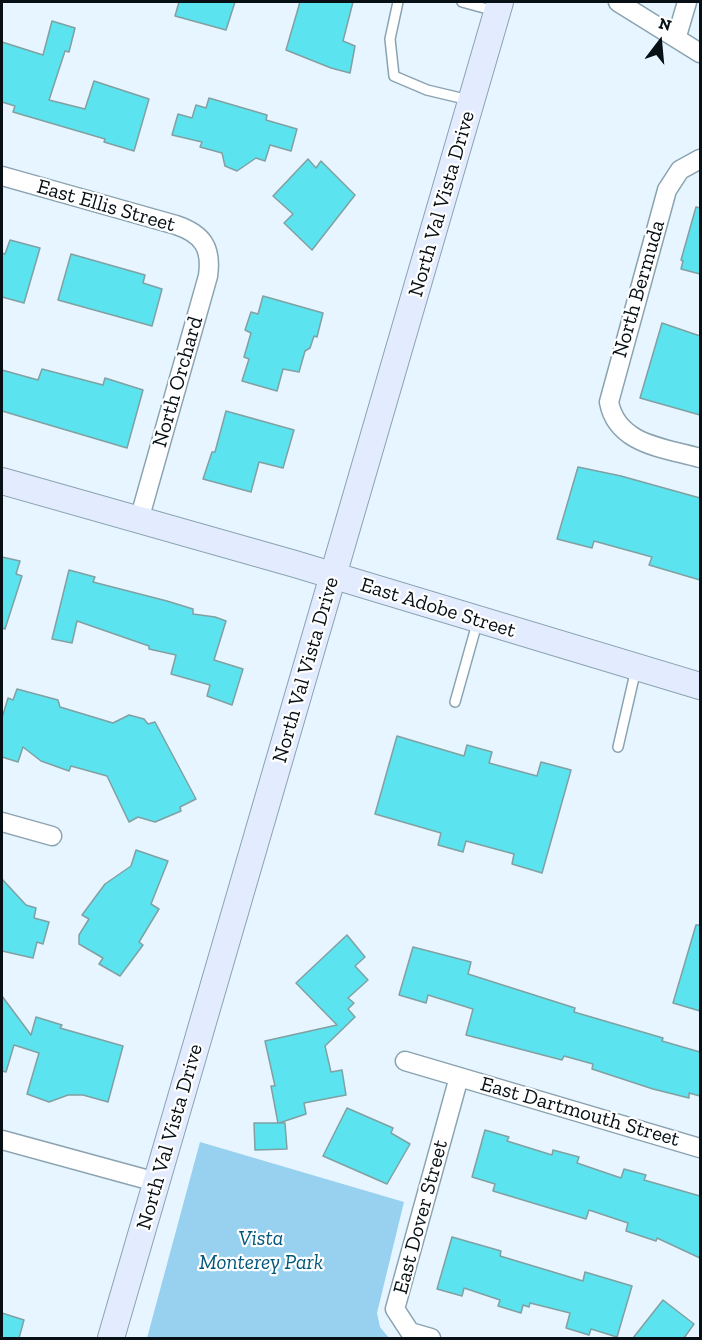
<!DOCTYPE html>
<html>
<head>
<meta charset="utf-8">
<style>
	body { margin:0 }
	#map { position:relative; width:702px; height:1340px; overflow:hidden; background:#e6f5ff; font-family:"Zilla Slab",serif }
	canvas { display:block }
	.frame { position:absolute; inset:0; border:3px solid #071015; pointer-events:none }
	.north { position:absolute; left:630px; top:12px; width:60px; height:60px; -webkit-text-stroke:4px #fff; paint-order:stroke; rotate:16deg; font-size:16px; font-weight:700; line-height:24px; text-align:center; color:#071015 }
	.north::after { content:''; display:block; margin:auto; width:21px; height:27px; background:#071015; clip-path:polygon(50% 0,100% 100%,50% 72%,0 100%) }
</style>
</head>
<body>
<div id="map">
<canvas width="702" height="1340"></canvas>
<div class="frame"></div>
<div class="north">N</div>
</div>
<script>
const ctx = document.querySelector('canvas').getContext('2d');
ctx.lineJoin = 'round';
function fill(path, color) { ctx.fillStyle = color; ctx.fill(path, 'evenodd'); }
function stroke(path, color, width, dash) { ctx.strokeStyle = color; ctx.lineWidth = width; ctx.lineCap = dash ? 'butt' : 'round'; ctx.setLineDash(dash || []); ctx.stroke(path); }
function write(font, color, halo, rows, align = 'center') {
  ctx.font = font + ' "Zilla Slab",serif'; ctx.lineWidth = 4.5; ctx.setLineDash([]); ctx.textBaseline = 'middle'; ctx.strokeStyle = halo; ctx.fillStyle = color; for (const [text, x, y, turn = 0] of rows) {
    ctx.save(); ctx.translate(x, y); ctx.rotate((+turn || 0) * Math.PI / 180); ctx.textAlign = isNaN(turn) ? turn : align; if (halo) ctx.strokeText(text, 0, 0); ctx.fillText(text, 0, 0); ctx.restore();
  }
}
const green = new Path2D(`
	M200 1142 404 1202 377 1313 380 1327 389 1338H147Z`);
const building = new Path2D(`
	M179 2H235L226 30 175 16Z
	M300 2H353L343 41 355 46 350 73 331 68 286 50Z
	M52 21 75 28 69 52 65 51 49 100 85 109 94 81 149 99 134 151 104 142 105 139 13 112 15 106 2 102V42L43 55Z
	M209 98 267 115 266 120 297 129 291 151 270 145 265 161 256 158 237 171 225 166 222 153 200 147 202 142 172 135 178 114 192 118 196 105 206 108Z
	M308 159 316 168 321 161 355 195 312 250 284 223 293 214 273 196Z
	M696 207 700 208V274L681 269 683 261 681 260Z
	M10 240 40 248 24 303 2 297V253L5 254Z
	M71 254 145 275 143 283 162 289 152 326 58 300Z
	M263 296 323 313 317 337 314 336 310 348 305 351 299 372 283 369 277 391 242 381 249 359 244 357 251 333 245 330 251 312 258 314Z
	M662 323 700 336V415L640 398Z
	M42 369 103 385 105 378 143 390 127 448 2 411V370L38 380Z
	M226 411 294 430 283 468 259 462 251 492 203 479 212 452H215Z
	M578 467 621 476 700 498V580L649 565 652 557 594 541 592 548 557 539Z
	M2 557 20 561 16 574 22 576 5 629 2 628Z
	M69 570 95 577 93 582 167 601 193 609V614L215 617 226 621 214 660 243 669 232 705 207 696 210 685 171 674 176 655 149 649V646L77 621 72 643 52 639Z
	M17 689 58 700 60 707 113 723 129 715 144 719 148 724 155 722 196 799 180 807 181 811 155 822 138 817 129 822 107 776 71 766 69 771 41 761 23 747 18 762 2 757V718L8 698 13 700Z
	M397 736 464 756 467 745 492 752 489 763 537 776 541 762 571 770 542 873 512 864 514 854 466 841 463 852 438 845 441 833 375 814Z
	M136 850 168 861 151 904 159 909 139 942 143 945 120 976 99 964 103 958 79 944V935L89 919 82 915 105 884 131 866Z
	M2 879 26 905 36 908 34 918 49 922 43 944 37 942 33 958 2 951Z
	M696 925H700V1011L673 1003Z
	M347 935 365 957 355 966 368 980 348 998 354 1003 348 1009 355 1017 325 1046 331 1072 342 1070 346 1095 304 1103 306 1114 279 1123H285L287 1149 255 1150 254 1123H278L271 1086H275L265 1041 337 1025 296 983Z
	M413 947 471 962 468 974 575 1008 574 1012 663 1038 662 1041 700 1052V1096L689 1093V1098L653 1089 592 1069 593 1064 564 1056 562 1060 466 1035 473 1009 428 995 426 1003 399 995Z
	M2 996 31 1035 36 1017 62 1025 60 1028 123 1046 108 1102 83 1095H68L49 1102 27 1094 39 1053 14 1045 6 1072 2 1071Z
	M347 1108 393 1128 391 1133 410 1144 387 1184 323 1156Z
	M485 1130 509 1137 507 1141 552 1155 553 1150 579 1157 577 1163 621 1178 624 1169 646 1175 644 1180 700 1196V1258L657 1238 656 1241 626 1231 628 1223 589 1210 586 1219 493 1191 495 1184 472 1177Z
	M452 1237 501 1251 500 1256 583 1281 585 1272 632 1286 617 1337 591 1329 589 1335 566 1328 570 1313 530 1303 529 1307 523 1305 521 1313 498 1306 500 1300 464 1288 462 1296 437 1289Z
	M663 1300 694 1324 684 1338H633Z
	M2 1313 24 1320 19 1338H2Z`);
const lane = new Path2D(`
	M398 2 390 39 394 76 427 90 469 100
	M462 2 495 11
	M455 702 478 620
	M618 747 636 669`);
const street = new Path2D(`
	M618 2 700 53
	M677 36 687 2
	M700 159 680 170 667 190 609 402C617 445 665 448 700 458
	M2 176 176 225C203 234 212 248 208 276L139 520
	M2 822 52 836
	M405 1061 700 1148
	M2 1140 156 1182
	M431 1338 410 1332 395 1309 459 1077`);
const secondary = new Path2D(`
	M2 481 295 564 700 686
	M111 1338 500 2`);
const streetNames = [
	["North Val Vista Drive",442,204,-74],
	["East Ellis Street",106,206,16],
	["North Bermuda",639,289,-74],
	["North Orchard",178,382,-74],
	["East Adobe Street",438,608,17],
	["North Val Vista Drive",306,670,-74],
	["East Dartmouth Street",580,1112,16],
	["North Val Vista Drive",170,1137,-74],
	["East Dover Street",421,1217,-75]
];
const parkNames = [
	["Vista",261,1239],
	["Monterey Park",261,1263]
];
fill(green, '#98d0f0');
fill(building, '#5be4ef');
stroke(building, '#80a0a2', 1.5);
stroke(lane, '#8aa3b1', 12);
stroke(street, '#8aa3b1', 21);
stroke(secondary, '#8aa3b1', 28);
stroke(lane, '#fff', 9);
stroke(street, '#fff', 18);
stroke(secondary, '#e3ecfe', 26);
write('21px', '#071015', '#fff', streetNames);
write('italic 21px', '#035779', '#fff', parkNames);
</script>
</body>
</html>
